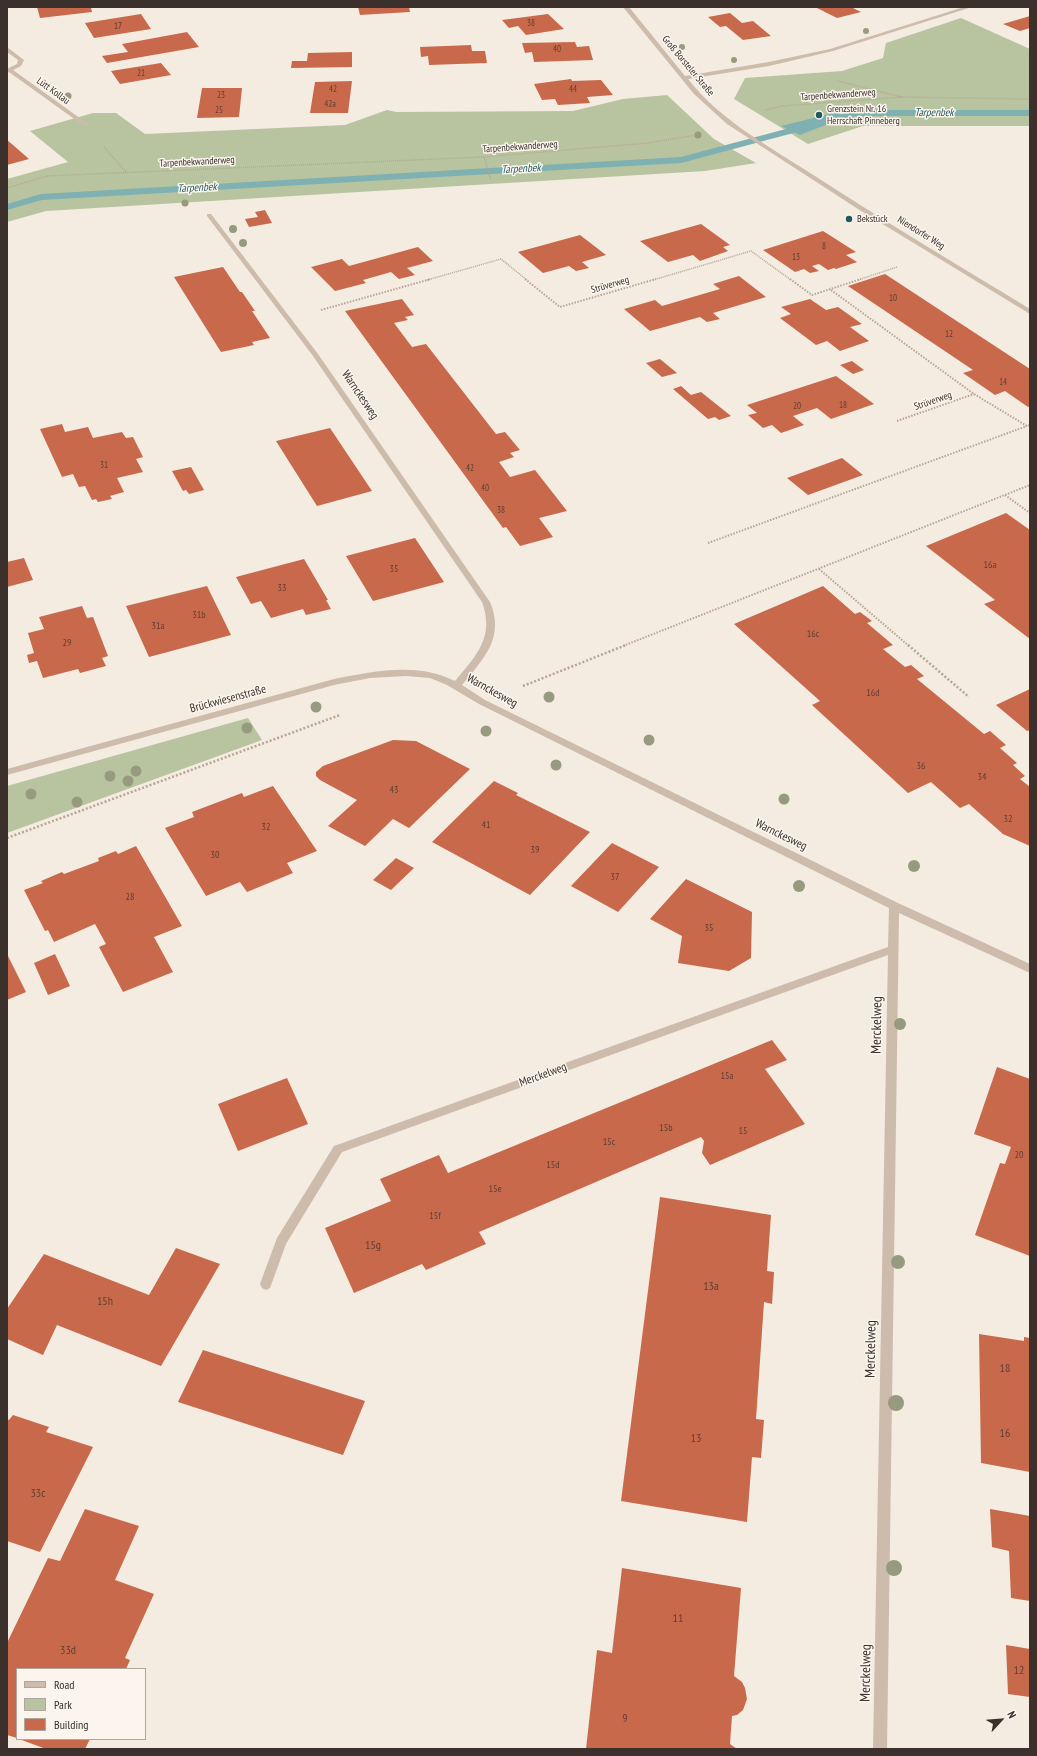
<!DOCTYPE html>
<html>
<head>
<meta charset="utf-8">
<style>
	body { margin:0 }
	#map { position:relative; width:1037px; height:1756px; overflow:hidden; background:#f4ebe1; font-family:"PT Sans Narrow",sans-serif }
	canvas { display:block }
	.frame { position:absolute; inset:0; border:8px solid #3b302b; pointer-events:none }
	.legend { position:absolute; left:16px; top:1668px; width:130px; height:72px; box-sizing:border-box; background:#fbf5ee; border:1px solid #aea6a0; margin:0; padding:5px 7px; list-style:none; font-size:12px; color:#3b302b }
	.legend li { display:flex; align-items:center; gap:8px; height:20px }
	.legend b { width:20px; border:1px solid #aea6a0 }
	.north { position:absolute; left:981px; top:1700px; width:40px; height:40px; -webkit-text-stroke:3px #fbf5ee; paint-order:stroke; rotate:64deg; font-size:11px; font-weight:700; line-height:16px; text-align:center; color:#3b302b }
	.north::after { content:''; display:block; margin:auto; width:14px; height:18px; background:#3b302b; clip-path:polygon(50% 0,100% 100%,50% 72%,0 100%) }
</style>
</head>
<body>
<div id="map">
<canvas width="1037" height="1756"></canvas>
<div class="frame"></div>
<ul class="legend">
<li><b style="height:5px;background:#cdbbac"></b>Road</li>
<li><b style="height:11px;background:#b8c4a0"></b>Park</li>
<li><b style="height:11px;background:#c8694b"></b>Building</li>
</ul>
<div class="north">N</div>
</div>
<script>
const ctx = document.querySelector('canvas').getContext('2d');
ctx.lineJoin = 'round';
function fill(path, color) { ctx.fillStyle = color; ctx.fill(path, 'evenodd'); }
function stroke(path, color, width, dash) { ctx.strokeStyle = color; ctx.lineWidth = width; ctx.lineCap = dash ? 'butt' : 'round'; ctx.setLineDash(dash || []); ctx.stroke(path); }
function write(font, color, halo, rows, align = 'center') {
  ctx.font = font + ' "PT Sans Narrow",sans-serif'; ctx.lineWidth = 3; ctx.setLineDash([]); ctx.textBaseline = 'middle'; ctx.strokeStyle = halo; ctx.fillStyle = color; for (const [text, x, y, turn = 0] of rows) {
    ctx.save(); ctx.translate(x, y); ctx.rotate((+turn || 0) * Math.PI / 180); ctx.textAlign = isNaN(turn) ? turn : align; if (halo) ctx.strokeText(text, 0, 0); ctx.fillText(text, 0, 0); ctx.restore();
  }
}
const green = new Path2D(`
	M961 18 1030 49V126H863L808 144 734 99 745 78 842 71 883 58 886 43Z
	M667 95 714 139 756 163 705 171 46 211 7 222V179L68 162 30 131 93 113H116L145 134 345 125 387 110 396 112 573 111 623 99Z
	M248 718 262 740 7 833V786Z`);
const water = new Path2D(`
	M838 112 843 118 800 135 781 126Z`);
const stream = new Path2D(`
	M857 110H1030V116H857L681 163 42 200 7 210V204L41 194 681 157Z`);
const building = new Path2D(`
	M37 7H91L92 12 40 18Z
	M358 7H409L410 12 360 15Z
	M815 7H851L861 12 837 18Z
	M730 13 742 23 753 21 771 36 743 40 726 26 720 27 708 17Z
	M141 14 151 29 94 38 85 23Z
	M548 14 564 29 526 35 518 26 509 28 502 20Z
	M1030 16V28L1020 31 1003 24Z
	M187 32 199 47 107 63 102 56 128 52 122 44Z
	M575 42 577 47 589 46 593 60 534 62 532 52 525 53 522 43Z
	M471 45 472 51H485L487 63 429 65 428 56 421 57 420 47Z
	M352 52V67L291 68 292 61H307L308 53Z
	M161 63 171 75 120 84 111 71Z
	M571 79 572 81 601 80 613 95 587 97 590 103 558 105 555 99 542 100 534 84Z
	M352 81 348 113H310L315 82Z
	M202 88H242L239 117 197 118Z
	M7 140 13 145 29 159 7 165Z
	M265 210 272 223 249 227 245 219 258 217 255 212Z
	M701 224 730 245 723 247 728 251 700 261 693 255 668 262 640 241Z
	M823 231 856 252 846 255 857 262 836 269 834 268 828 270 819 264 812 266 819 271 810 273 804 269 795 272 763 250Z
	M580 235 606 255 582 262 589 268 576 271 569 266 543 273 518 252Z
	M418 247 433 261 407 268 415 275 399 279 391 272 363 280 366 283 335 291 311 267 342 259 349 266Z
	M223 267 240 292H242L255 311H252L270 338 252 342 254 345 221 352 174 277Z
	M885 274 1030 369V406L1028 407 1005 391 995 395 963 373 973 370 848 286Z
	M739 276 766 297 713 313 720 319 707 322 700 317 650 331 624 309 655 300 662 306 720 289 713 284Z
	M402 299 414 315 405 317 408 320 394 323 412 347 426 344 496 434 505 432 520 450 510 453 514 457 499 462 510 477 535 470 567 511 539 518 553 537 520 546 506 527 503 528 345 311Z
	M810 299 826 310 838 307 862 324 850 327 869 341 840 351 827 341 816 345 780 318 791 314 781 307Z
	M660 359 677 373 662 377 646 363Z
	M852 361 864 370 853 374 840 365Z
	M836 376 874 404 831 419 817 408 793 416 804 425 781 433 772 425 763 428 748 415 757 413 747 405Z
	M681 386 691 395 701 392 731 416 719 420 715 417 708 419 673 389Z
	M62 424 65 432 88 427 93 438 122 432 126 438 133 437 143 457 136 459 143 472 117 478 124 492 110 496 112 499 98 502 96 499 92 500 85 486 79 487 73 474 62 477 40 429Z
	M330 428 372 491 317 506 276 441Z
	M842 458 863 475 808 495 787 478Z
	M191 467 204 490 189 494 186 490 183 491 172 471Z
	M1006 513 1030 530V639L984 604 995 600 926 546Z
	M415 538 444 582 373 601 346 556Z
	M24 558 33 580 7 587V562Z
	M304 559 328 600H326L331 609 306 615 303 609 271 618 261 601 251 604 236 577Z
	M207 586 231 635 149 657 126 606Z
	M823 586 855 614 860 612 872 621 867 623 893 645 883 649 905 667 911 665 924 676 917 679 984 734 990 731 1006 745 1000 748 1017 763 1013 765 1025 776 1020 779 1030 787V846L1003 834 969 804 960 808 931 782 908 793 812 705 820 701 734 624Z
	M82 606 87 618 93 617 108 656 102 658 106 666 80 673 78 669 43 678 37 661 29 663 27 655 34 653 28 633 44 629 39 617Z
	M1030 689V730L1027 731 996 705Z
	M393 740 416 741 470 769 409 828 393 819 365 846 328 826 357 800 320 780 316 776V772L323 766Z
	M494 781 518 793 516 795 590 832 530 895 432 842Z
	M273 786 317 851 287 863 293 873 247 892 240 882 206 896 165 828 194 817 192 812 242 793 244 797Z
	M612 843 659 867 618 912 571 886Z
	M136 846 182 926 154 937 173 972 123 992 99 947 106 944 95 924 54 942 48 930 45 931 24 890 43 883 41 881 62 872 64 874 99 861 98 858 116 851 118 854Z
	M396 858 414 868 391 890 373 880Z
	M686 879 752 912 751 958 729 971 678 963 682 936 650 919Z
	M7 954 26 992 7 1000Z
	M55 954 70 986 48 995 34 963Z
	M772 1040 787 1060 765 1069 805 1124 710 1165 702 1153 704 1141 701 1137 479 1232 486 1244 426 1270 422 1264 354 1293 325 1228 391 1201 380 1179 439 1155 448 1173Z
	M997 1067 1030 1079V1256L975 1235 1000 1163 1005 1164 1011 1147 974 1134Z
	M287 1078 308 1124 238 1151 218 1104Z
	M660 1197 771 1215 767 1271 774 1272 772 1304 764 1302 756 1419 764 1420 761 1458 752 1457 747 1522 621 1501Z
	M176 1248 220 1264 161 1366 57 1325 43 1355 7 1339V1309L44 1254 149 1295Z
	M979 1334 1024 1341V1337L1030 1338V1472L981 1463Z
	M203 1350 365 1401 343 1455 178 1402Z
	M13 1415 49 1427 46 1432 93 1447 40 1552 7 1541V1419L9 1420Z
	M85 1509 139 1526 115 1580 154 1594 125 1658 130 1660 126 1669H17V1738L7 1735V1643L48 1558 60 1561Z
	M990 1509 1030 1516V1601L1011 1598 1009 1551 992 1547Z
	M622 1568 741 1588 734 1676 742 1682 745 1688 747 1699 743 1710 737 1715 732 1716 730 1744 737 1749H586L597 1650 612 1653Z
	M1006 1645 1030 1649V1697L1008 1694Z
	M19 1739H90L85 1749H46Z`);
const pathFar2 = new Path2D(`
	M838 81 901 97
	M766 110 782 106 903 97 1030 99
	M104 147 126 172
	M484 157 491 180
	M7 188 47 176 484 157 648 143 697 135
	M427 280 501 259 527 280
	M653 280 751 251 791 280
	M858 280 897 267`);
const pathFar1 = new Path2D(`
	M525 279 560 307 656 279
	M790 279 812 295 861 279
	M831 290 974 394 1027 426 1030 425
	M321 310 431 279
	M897 421 974 394
	M1005 495 1030 513
	M708 543 1027 426
	M819 569 909 646
	M623 646 1030 485`);
const path = new Path2D(`
	M908 645 969 697
	M523 686 626 645
	M7 838 340 715`);
const minor = new Path2D(`
	M623 7H629L685 76 769 62 830 49 964 7H972L833 51 769 66 688 79C719 119 765 144 807 171 881 219 956 264 1030 309V314L858 209 727 124 694 94Z
	M7 47 24 60 21 66 13 70 88 124V126H84L9 72 7 73V69L17 64 18 60 7 52Z
	M207 214H211L318 354 490 602C505 638 484 658 462 685L485 700 898 903 1030 964V973L899 913 887 1749H873L888 955 342 1152 286 1244 270 1288 266 1290 262 1288 260 1284 277 1238 334 1146 888 947 889 908 479 704 447 685 430 678 406 676 370 678 334 685 7 775V769L334 679C374 671 417 662 455 681 476 656 495 637 482 602L313 356 207 216Z`);
const trees = [
	[866,31,3],
	[682,47,3],
	[734,60,3],
	[68,96,3.5],
	[698,135,3.5],
	[185,203,3.5],
	[233,229,4],
	[243,243,4],
	[549,697,5.5],
	[316,707,5.5],
	[247,728,5.5],
	[486,731,5.5],
	[649,740,5.5],
	[556,765,5.5],
	[136,771,5.5],
	[110,776,5.5],
	[128,781,5.5],
	[31,794,5.5],
	[784,799,5.5],
	[77,802,5.5],
	[914,866,6],
	[799,886,6],
	[900,1024,6],
	[898,1262,7],
	[896,1403,8],
	[894,1568,8]
];
const markers = [
	[819,115,4,"#1f5a5e"],
	[849,219,4,"#1f5a5e"]
];
const farNumbernames = [
	["38",531,23],
	["17",118,26],
	["40",557,49],
	["21",141,73],
	["42",333,89],
	["44",573,89],
	["23",221,95],
	["42a",330,104],
	["25",219,110],
	["8",824,246],
	["13",796,257],
	["10",893,298],
	["12",949,334],
	["14",1003,382],
	["18",843,405],
	["20",797,406],
	["31",104,465],
	["42",470,468],
	["40",485,488],
	["38",501,510]
];
const farStreetnames = [
	["Groß Borsteler Straße",688,66,50],
	["Lütt Kollau",53,91,36],
	["Tarpenbekwanderweg",838,95,-4],
	["Tarpenbekwanderweg",520,147,-4],
	["Tarpenbekwanderweg",197,162,-3],
	["Niendorfer Weg",921,233,32],
	["Strüverweg",610,285,-16],
	["Strüverweg",933,401,-19]
];
const farPoinames = [
	["Grenzstein Nr. 16",827,109],
	["Herrschaft Pinneberg",827,121],
	["Bekstück",857,219]
];
const numberNames = [
	["16a",990,565],
	["35",394,569],
	["33",282,588],
	["31b",199,615],
	["31a",158,626],
	["16c",813,634],
	["29",67,643],
	["16d",873,693],
	["36",921,766],
	["34",982,777],
	["43",394,790],
	["32",1008,819],
	["41",486,825],
	["32",266,827],
	["39",535,850],
	["30",215,855],
	["37",615,877],
	["28",130,897],
	["35",709,928],
	["15a",727,1076],
	["15b",666,1128],
	["15",743,1131],
	["15c",609,1142],
	["20",1019,1155],
	["15d",553,1165],
	["15e",495,1189],
	["15f",435,1216]
];
const farWaternames = [
	["Tarpenbek",934,113],
	["Tarpenbek",521,169,-3],
	["Tarpenbek",197,188,-3]
];
const streetNames = [
	["Warnckesweg",360,395,56],
	["Warnckesweg",492,691,29],
	["Brückwiesenstraße",228,699,-15],
	["Warnckesweg",781,835,26],
	["Merckelweg",543,1075,-20]
];
const nearNumbernames = [
	["15g",373,1246],
	["13a",711,1287],
	["15h",105,1302],
	["18",1005,1369],
	["16",1005,1434],
	["13",696,1439],
	["33c",38,1494],
	["11",678,1619],
	["33d",68,1651],
	["12",1019,1671],
	["9",625,1719]
];
const nearStreetnames = [
	["Merckelweg",877,1025,-89],
	["Merckelweg",871,1349,-89],
	["Merckelweg",866,1673,-89]
];
fill(green, '#b8c4a0');
fill(water, '#7fb0b2');
fill(stream, '#7fb0b2');
fill(building, '#c8694b');
stroke(pathFar2, '#b9a596', 1.5, [1, 1]);
stroke(pathFar1, '#b9a596', 2, [1.5, 1.5]);
stroke(path, '#b9a596', 2.5, [2, 2]);
fill(minor, '#cdbbac');
ctx.fillStyle = '#969b7f';
for (const [x, y, r] of trees) { ctx.beginPath(); ctx.arc(x, y, r, 0, 2 * Math.PI); ctx.fill(); }
for (const [x, y, r, color] of markers) { const dot = new Path2D(); dot.arc(x, y, r, 0, 2 * Math.PI); ctx.fillStyle = color; ctx.fill(dot); stroke(dot, '#fbf5ee', 1.5); }
write('9px', '#5e3e33', null, farNumbernames);
write('10px', '#3b302b', '#fbf5ee', farStreetnames);
write('10px', '#3b302b', '#fbf5ee', farPoinames, 'left');
write('10px', '#5e3e33', null, numberNames);
write('italic 11px', '#1f5a5e', '#fbf5ee', farWaternames);
write('12px', '#3b302b', '#fbf5ee', streetNames);
write('12px', '#5e3e33', null, nearNumbernames);
write('14px', '#3b302b', '#fbf5ee', nearStreetnames);
</script>
</body>
</html>
